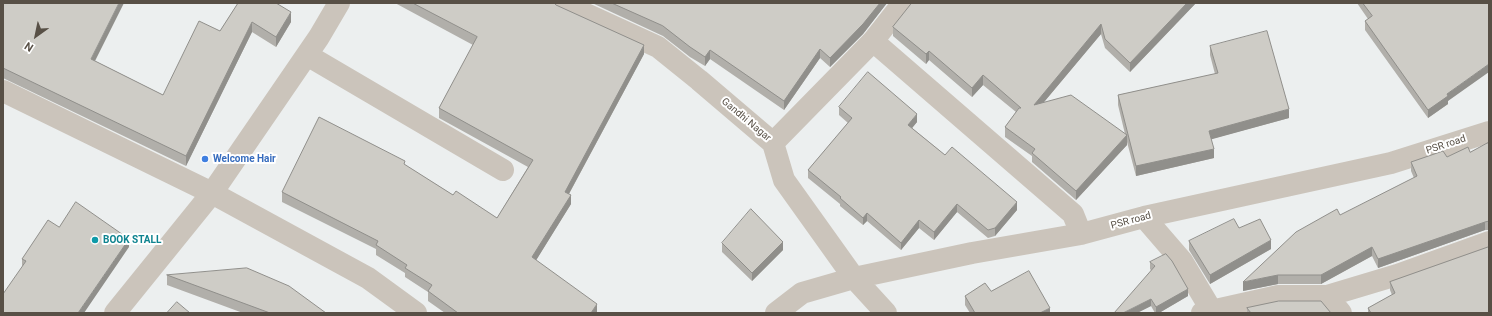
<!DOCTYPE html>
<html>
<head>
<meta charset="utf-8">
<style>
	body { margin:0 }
	#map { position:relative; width:1492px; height:316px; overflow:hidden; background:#ecefef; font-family:Roboto,sans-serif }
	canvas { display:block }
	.frame { position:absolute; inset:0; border:4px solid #585046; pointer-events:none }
	.north { position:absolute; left:16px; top:16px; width:40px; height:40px; -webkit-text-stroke:3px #fff; paint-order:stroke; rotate:213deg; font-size:11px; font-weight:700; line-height:16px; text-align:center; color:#585046 }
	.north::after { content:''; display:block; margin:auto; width:14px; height:18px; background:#585046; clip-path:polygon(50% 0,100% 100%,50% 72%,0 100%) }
</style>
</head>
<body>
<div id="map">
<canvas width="1492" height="316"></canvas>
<div class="frame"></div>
<div class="north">N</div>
</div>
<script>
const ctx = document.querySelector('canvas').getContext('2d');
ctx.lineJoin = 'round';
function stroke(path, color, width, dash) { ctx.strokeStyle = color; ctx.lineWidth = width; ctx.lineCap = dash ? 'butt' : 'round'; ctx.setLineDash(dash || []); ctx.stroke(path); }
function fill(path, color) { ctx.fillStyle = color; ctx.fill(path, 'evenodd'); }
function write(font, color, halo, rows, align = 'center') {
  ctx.font = font + ' Roboto,sans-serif'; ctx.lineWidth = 4; ctx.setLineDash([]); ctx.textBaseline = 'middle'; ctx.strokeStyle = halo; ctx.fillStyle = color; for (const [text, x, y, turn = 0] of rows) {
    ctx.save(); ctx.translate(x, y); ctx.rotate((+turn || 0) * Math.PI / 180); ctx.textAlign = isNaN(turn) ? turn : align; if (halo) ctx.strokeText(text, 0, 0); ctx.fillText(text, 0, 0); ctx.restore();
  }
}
const street = new Path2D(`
	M562 3 658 47 699 80 773 143 784 180 854 278 886 313
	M873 41 1073 214 1081 234
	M307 55 503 170
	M3 91 212 193 368 278 416 313
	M773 143 873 41 903 3
	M1144 217 1182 261 1213 313
	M1327 296 1341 313
	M115 313 212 193 319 37 339 3
	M776 313 802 293 854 278 972 253 1081 234 1144 217 1391 163 1489 132
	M1202 313 1278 296H1327L1397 275 1489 242`);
const wall = new Path2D(`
	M3 3 95 61 163 95 220 31 238 3 291 22 276 47 252 32 186 166 3 78Z
	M395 3H554L556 5 644 54 569 194 571 204 536 260 597 313H445L428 301V292L405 277V273L376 255V249L282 202V192L405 165 453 195 497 218 528 167 439 118V108L473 45Z
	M592 3H887L863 34 830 67 820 58 784 110 710 59 705 66 690 57 663 36Z
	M1196 3 1130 72 1105 48 1101 34 1044 102 1125 134 1118 105V95L1215 74 1210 55V46L1289 118 1211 139 1214 158 1136 176 1127 142V145L1076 200 1032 162V156L1005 137V127L1016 112 983 85 972 97 929 60 926 64 893 36V27Z
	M1357 3H1489L1448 101V104L1428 118 1365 30V21L1368 19Z
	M839 107 917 122 912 128 945 155 1017 210 995 236 988 238 957 212 934 240 919 228 901 250 867 221 863 225 840 206V204L808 178V170L848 123 839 115Z
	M1489 146V230H1485L1378 268 1372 256 1321 284H1278L1243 291 1414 178 1411 171V162L1447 157 1470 152Z
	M59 227 129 247 22 266V259Z
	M1239 228 1271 249 1210 284 1189 250V241Z
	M722 243 783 250 752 281 722 252Z
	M1150 262 1188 296 1159 313H1155L1151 306 1137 313 1151 270 1150 269Z
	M167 275 326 313H243L167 285Z
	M1390 282 1489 313H1368V308L1392 295 1390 290Z
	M991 291 1050 313H970L965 305V296Z
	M1247 308 1251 313H1247Z`);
const shadedWall = new Path2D(`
	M119 3H124L91 69V59Z
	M880 3H887L863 34 830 67V58Z
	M1187 3H1196L1130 72V63Z
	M291 12V22L276 47V37Z
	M252 22V32L186 166V156Z
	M1101 24V34L1034 114V105Z
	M644 45V54L565 201V192Z
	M820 49V58L784 110V101Z
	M710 50V59L705 66V57Z
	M929 51V60L926 64V54Z
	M1489 64V72L1448 101V104L1428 118V110L1447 94Z
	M983 75V85L972 97V88Z
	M1289 109V118L1209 140V131Z
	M917 114V122L908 133V125Z
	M1127 135V145L1076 200V191Z
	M1214 149V158L1136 176V166Z
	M571 195V204L532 267V257Z
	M1017 202V210L995 236V228Z
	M957 204V212L934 240V232Z
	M867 213V221L863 225V218Z
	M919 220V228L901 250V243Z
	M1485 222V230L1378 268V259Z
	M129 239V247L84 313H78Z
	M1271 240V249L1210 284V275Z
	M783 242V250L752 281V273Z
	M1372 247V256L1321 284V275Z
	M1278 275V284L1243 291V282Z
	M1188 289V296L1159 313H1156V307Z
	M1151 299V306L1137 313H1123Z
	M597 304V313H591Z
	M1050 308V313H1040Z`);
const building = new Path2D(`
	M3 3H119L91 59 163 95 199 21 220 31 238 3H276L291 12 276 37 252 22 186 156 3 68Z
	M413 3H554L556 5 644 45 565 192 571 195 532 257 597 304 591 313H458L428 291 432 285 405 268 407 265 376 245 378 241 282 192 319 117 405 161 404 164 453 195 456 191 497 218 533 160 439 108 477 37Z
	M612 3H880L863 24 830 58 820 49 784 101 710 50 705 57 690 47 663 26Z
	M912 3H1187L1130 63 1105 39 1101 24 1034 105 1071 95 1127 135 1076 191 1032 153 1035 149 1005 127 1019 108H1021L983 75 972 88 929 51 926 54 893 27Z
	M1363 3H1489V64L1447 94 1448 96 1428 110 1365 21 1372 16Z
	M1267 31 1289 109 1209 131 1214 149 1136 166 1118 95 1218 73 1210 46Z
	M868 72 917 114 908 125 945 155 952 147 1017 202 995 228 988 230 957 204 934 232 919 220 901 243 867 213 863 218 840 198 841 197 808 170 852 118 839 107Z
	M1488 143 1489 146V221L1485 222 1378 259 1372 247 1321 275H1278L1243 282 1296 232 1337 209 1340 215 1417 176 1411 162 1443 151 1447 157 1468 147 1470 152Z
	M76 202 129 239 78 313H3V294L26 261 22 259 48 220 59 227Z
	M751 209 783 242 752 273 722 243Z
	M1234 219 1239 228 1260 219 1271 240 1210 275 1189 241Z
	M1489 247V313H1371L1368 308 1395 293 1390 282Z
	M1166 254 1172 261 1188 289 1156 307 1151 299 1123 313H1114L1155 266 1150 262Z
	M247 268 289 286 326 313H270L167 275Z
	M1029 271 1050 308 1040 313H975L965 296 985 283 991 291Z
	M1279 301H1321L1331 313H1251L1247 308Z
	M177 302 190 313H167Z`);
const markers = [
	[205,159,4,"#3f7fe0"],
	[95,240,4,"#0f9aa8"]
];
const streetNames = [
	["Gandhi Nagar",746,120,40],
	["PSR road",1446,145,-18],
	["PSR road",1131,221,-15]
];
const shopNames = [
	["Welcome Hair",213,159]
];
const cultureNames = [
	["BOOK STALL",103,240]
];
stroke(street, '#cbc4bb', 22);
fill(wall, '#b1afaa');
fill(shadedWall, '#908f8b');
fill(building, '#ceccc6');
stroke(building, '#908f8b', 1);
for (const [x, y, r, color] of markers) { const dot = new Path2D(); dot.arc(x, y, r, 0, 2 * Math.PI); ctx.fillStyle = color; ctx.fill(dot); stroke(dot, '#fff', 1.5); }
write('10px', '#585046', '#fff', streetNames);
write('bold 10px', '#366cbe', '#fff', shopNames, 'left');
write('bold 10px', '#0d838f', '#fff', cultureNames, 'left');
</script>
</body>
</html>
